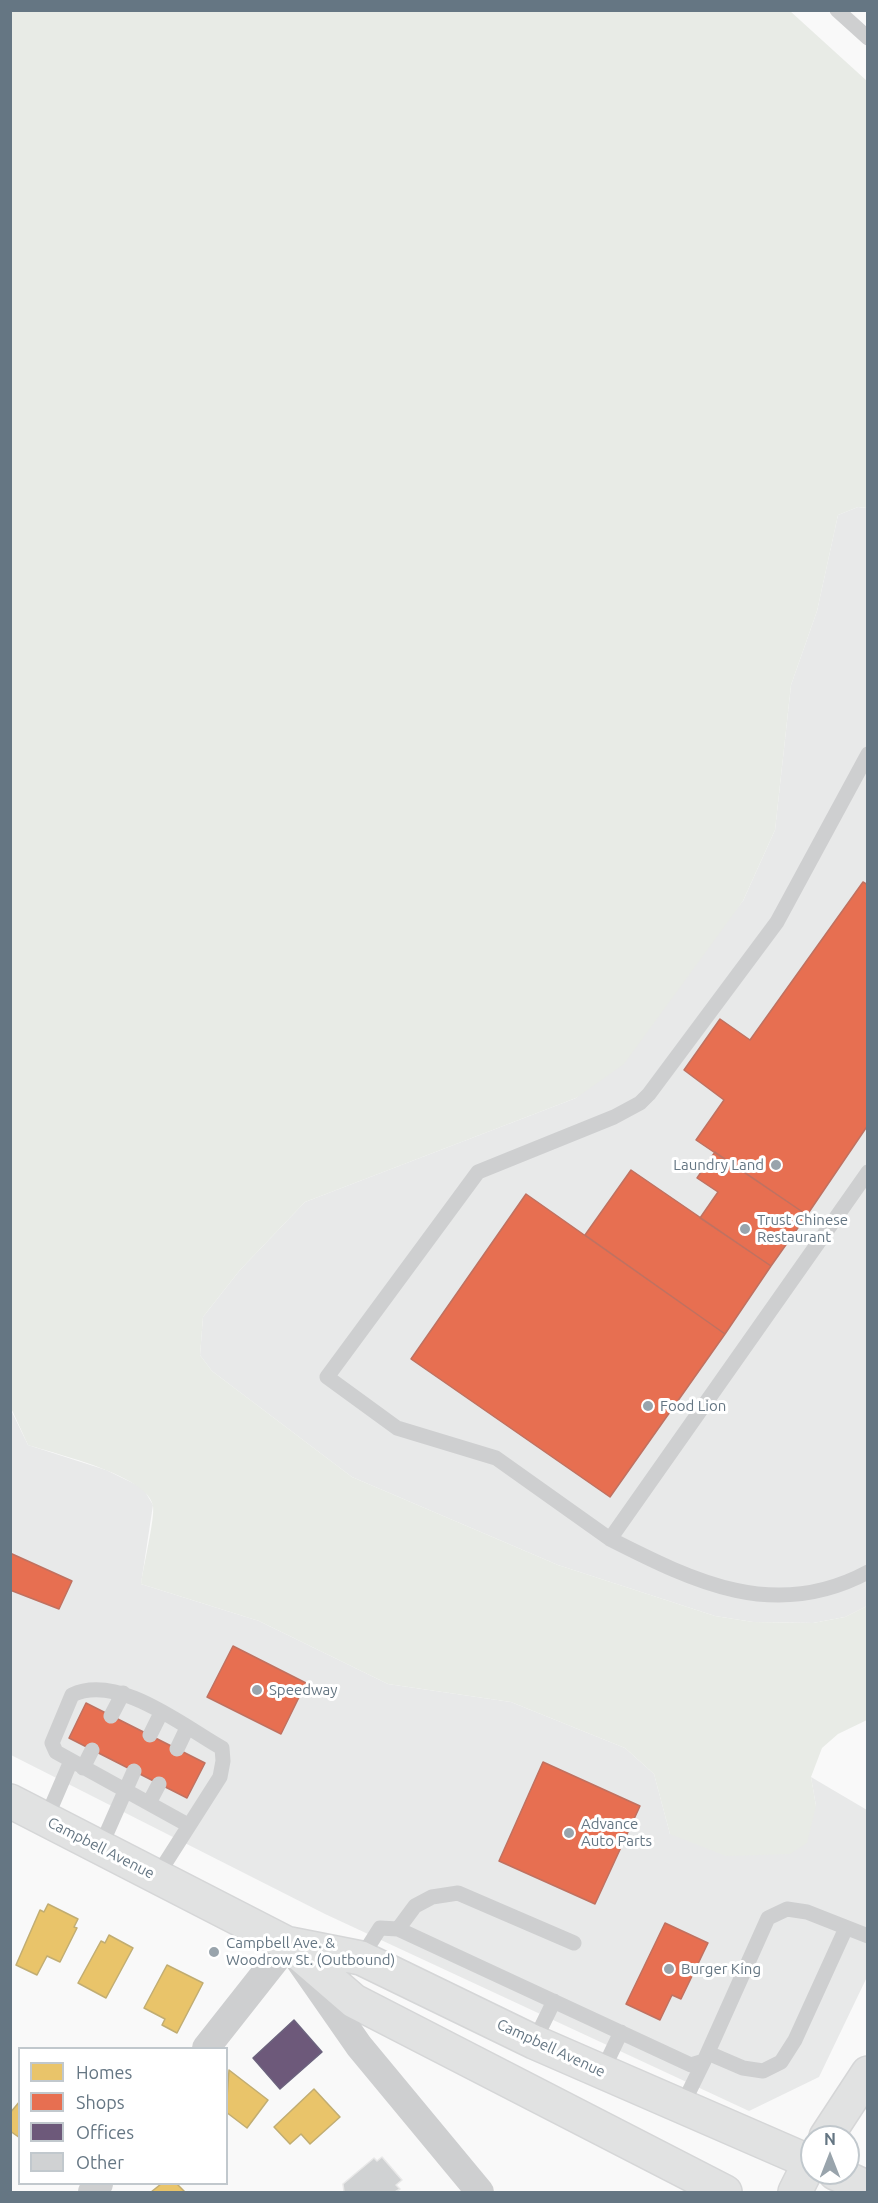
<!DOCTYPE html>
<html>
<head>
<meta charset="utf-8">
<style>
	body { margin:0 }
	#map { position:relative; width:878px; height:2203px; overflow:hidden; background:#f9f9f9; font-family:Ubuntu,sans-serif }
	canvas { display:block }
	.frame { position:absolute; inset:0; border:12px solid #657683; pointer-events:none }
	.legend { position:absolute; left:18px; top:2047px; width:210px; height:138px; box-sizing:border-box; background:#fff; border:2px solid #c1c8cd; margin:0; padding:8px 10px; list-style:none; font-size:18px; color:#657683 }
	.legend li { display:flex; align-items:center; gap:12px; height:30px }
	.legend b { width:30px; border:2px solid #c1c8cd }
	.north { position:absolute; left:800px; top:2125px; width:60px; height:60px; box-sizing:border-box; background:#fff; border:2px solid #c1c8cd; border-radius:50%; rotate:0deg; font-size:16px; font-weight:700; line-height:24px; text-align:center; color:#657683 }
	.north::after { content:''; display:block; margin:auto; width:21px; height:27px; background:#99a4ac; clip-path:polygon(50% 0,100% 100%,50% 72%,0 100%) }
</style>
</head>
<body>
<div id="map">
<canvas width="878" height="2203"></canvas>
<div class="frame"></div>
<ul class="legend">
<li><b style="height:16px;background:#e9c46a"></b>Homes</li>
<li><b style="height:16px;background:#e76f51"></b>Shops</li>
<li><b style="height:16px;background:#6d597a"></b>Offices</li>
<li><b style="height:16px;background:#d0d2d3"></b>Other</li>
</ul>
<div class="north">N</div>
</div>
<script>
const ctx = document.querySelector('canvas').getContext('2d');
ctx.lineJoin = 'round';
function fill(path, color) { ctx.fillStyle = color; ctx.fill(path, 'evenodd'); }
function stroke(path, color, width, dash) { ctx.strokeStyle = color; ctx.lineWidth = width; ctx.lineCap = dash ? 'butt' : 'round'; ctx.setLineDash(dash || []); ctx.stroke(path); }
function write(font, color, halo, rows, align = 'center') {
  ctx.font = font + ' Ubuntu,sans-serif'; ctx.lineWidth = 6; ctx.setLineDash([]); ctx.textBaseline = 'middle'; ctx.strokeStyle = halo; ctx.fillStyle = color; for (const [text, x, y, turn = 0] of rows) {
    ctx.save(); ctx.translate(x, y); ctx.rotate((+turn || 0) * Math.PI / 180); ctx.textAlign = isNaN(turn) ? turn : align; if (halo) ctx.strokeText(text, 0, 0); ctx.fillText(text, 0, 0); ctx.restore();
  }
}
const built = new Path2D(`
	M858 507 867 508V1606L845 1617 813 1623 753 1622 715 1616 558 1565 352 1477 212 1371 200 1355 203 1317 240 1270 305 1202 576 1098 743 901 775 830 791 685 817 611 838 515Z
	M10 1408 28 1445 106 1470 143 1488 153 1505 141 1584 259 1621 388 1684 511 1702 625 1748 654 1774 670 1834 816 1806 811 1777 867 1810V1977L819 2077 749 2111 325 1914 11 1755Z`);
const green = new Path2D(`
	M10 11H790L867 81V508L858 507 838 515 817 611 791 685 775 830 743 901 624 1064 576 1098 305 1202 240 1270 203 1317 200 1355 212 1371 352 1477 558 1565 715 1616 753 1622 813 1623 845 1617 867 1606V1720L838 1734 822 1748 811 1777 816 1806 807 1843 790 1854 726 1856 670 1834 654 1774 625 1748 511 1702 388 1684 259 1621 141 1584C143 1568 155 1518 153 1506 148 1475 55 1454 28 1445L11 1408Z`);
const homes = new Path2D(`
	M48 1904 78 1919 74 1927 77 1928 60 1962 47 1956 37 1975 16 1965 40 1910 44 1912Z
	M109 1935 133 1948 106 1998 78 1983 101 1941 105 1943Z
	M167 1965 203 1983 177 2033 162 2025 165 2019 144 2008Z
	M229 2070 268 2100 247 2128 226 2112Z
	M314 2089 340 2117 310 2144 301 2134 290 2144 274 2127Z
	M20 2101V2138L10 2131V2113Z
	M161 2184H177L185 2192H151Z`);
const shops = new Path2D(`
	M863 882 868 885V1125L807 1215 696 1140 724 1100 684 1070 720 1019 750 1040Z
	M715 1152 807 1215 771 1266 700 1218 718 1192 697 1178Z
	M631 1170 771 1266 725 1334 585 1235Z
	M526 1194 725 1334 610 1497 411 1359Z
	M10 1553 72 1581 59 1609 10 1590Z
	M233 1646 306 1683 281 1734 207 1697Z
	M86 1703 205 1763 187 1798 69 1738Z
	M543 1762 640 1806 595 1904 499 1861Z
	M665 1923 708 1943 681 1999 672 1995 660 2020 626 2004Z`);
const offices = new Path2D(`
	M294 2020 322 2052 280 2089 253 2058Z`);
const building = new Path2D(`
	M382 2157 402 2180 396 2185 400 2189 395 2192H344L343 2184 374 2158 377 2161Z`);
const lane = new Path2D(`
	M837 10 868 38
	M868 1172 610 1539C695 1582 775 1622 868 1572
	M610 1539 496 1458 397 1428 327 1377 478 1172 614 1117 640 1103 649 1094 777 922 868 754
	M111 1716 123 1693
	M150 1735 161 1713
	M177 1749 187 1728
	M83 1768 92 1750
	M149 1803 159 1784
	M46 1819 71 1761
	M100 1848 134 1771
	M157 1876 220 1777 223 1761 222 1748C183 1726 118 1673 72 1695L52 1743 56 1752 188 1825
	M398 1929 415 1906 432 1897 458 1893 574 1943
	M361 1958 380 1928 398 1929 691 2065 704 2061 768 1918 787 1909 807 1912 868 1936
	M534 2042 554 2001
	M708 2053 743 2068 763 2071 781 2062 795 2040 846 1928
	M602 2072 621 2032
	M681 2108 704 2061`);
const street = new Path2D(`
	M206 2048 288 1944 359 2046 480 2192
	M92 2192 99 2184`);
const secondary = new Path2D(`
	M826 2137 868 2073
	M795 2192 812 2158`);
const primary = new Path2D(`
	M10 1801 288 1944 354 2001 725 2192
	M290 1944 361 1958 534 2042 812 2163
	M835 2173 868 2188`);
const markers = [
	[776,1165,6,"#99a4ac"],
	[745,1229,6,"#99a4ac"],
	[648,1406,6,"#99a4ac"],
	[257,1690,6,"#99a4ac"],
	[569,1833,6,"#99a4ac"],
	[214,1952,6,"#99a4ac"],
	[669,1969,6,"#99a4ac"]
];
const poiNames = [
	["Laundry Land",764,1165,"right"],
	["Trust Chinese",757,1220],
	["Restaurant",757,1237],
	["Food Lion",660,1406],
	["Speedway",269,1690],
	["Advance",581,1824],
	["Auto Parts",581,1841],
	["Campbell Ave. &",226,1943],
	["Woodrow St. (Outbound)",226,1960],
	["Burger King",681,1969]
];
const streetNames = [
	["Campbell Avenue",101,1848,27],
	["Campbell Avenue",551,2048,25]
];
fill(built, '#e8e9e9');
fill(green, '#e8ebe6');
fill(homes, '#e9c46a');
stroke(homes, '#c1ad72', 1.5);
fill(shops, '#e76f51');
stroke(shops, '#c07160', 1.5);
fill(offices, '#6d597a');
stroke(offices, '#6b627d', 1.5);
fill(building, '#d0d2d3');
stroke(building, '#e8e8e8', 1.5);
stroke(secondary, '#d5d6d7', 36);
stroke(primary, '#d5d6d7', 36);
stroke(lane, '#cecfd0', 15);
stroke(street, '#cecfd0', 28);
stroke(secondary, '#e1e2e2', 33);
stroke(primary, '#e1e2e2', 33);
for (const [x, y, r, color] of markers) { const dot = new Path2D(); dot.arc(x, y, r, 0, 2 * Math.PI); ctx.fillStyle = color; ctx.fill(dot); stroke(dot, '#fff', 2); }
write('15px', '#657683', '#fff', poiNames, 'left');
write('15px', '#657683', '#fff', streetNames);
</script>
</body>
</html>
